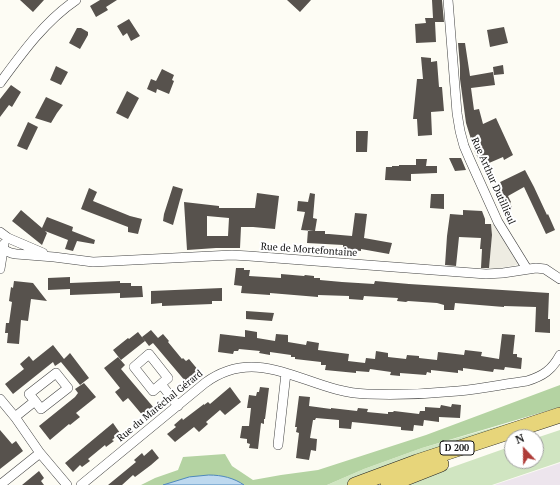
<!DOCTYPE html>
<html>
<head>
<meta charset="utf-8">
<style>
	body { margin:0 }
	#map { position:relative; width:560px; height:485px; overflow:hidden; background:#fdfcf4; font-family:"PT Serif",serif }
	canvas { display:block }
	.north { position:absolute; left:504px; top:429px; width:40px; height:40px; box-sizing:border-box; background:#fff; border:1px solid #9f9f9f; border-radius:50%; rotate:338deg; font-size:11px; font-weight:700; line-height:16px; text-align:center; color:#101010 }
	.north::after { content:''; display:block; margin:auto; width:14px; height:18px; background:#af3c38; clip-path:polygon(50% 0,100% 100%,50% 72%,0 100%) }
</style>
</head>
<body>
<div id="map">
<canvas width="560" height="485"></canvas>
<div class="north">N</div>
</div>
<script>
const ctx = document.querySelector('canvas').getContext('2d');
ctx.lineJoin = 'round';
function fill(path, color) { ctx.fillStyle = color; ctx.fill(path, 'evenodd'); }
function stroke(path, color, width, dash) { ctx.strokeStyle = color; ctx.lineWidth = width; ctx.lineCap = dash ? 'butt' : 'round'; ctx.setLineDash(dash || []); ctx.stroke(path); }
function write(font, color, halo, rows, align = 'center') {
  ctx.font = font + ' "PT Serif",serif'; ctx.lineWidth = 4; ctx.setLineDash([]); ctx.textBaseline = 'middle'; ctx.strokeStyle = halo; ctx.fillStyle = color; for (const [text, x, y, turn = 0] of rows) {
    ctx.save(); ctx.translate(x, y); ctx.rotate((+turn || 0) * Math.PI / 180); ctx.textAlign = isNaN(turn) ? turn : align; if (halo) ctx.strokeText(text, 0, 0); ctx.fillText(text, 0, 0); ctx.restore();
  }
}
const industrial = new Path2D(`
	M560 463V485H494Z`);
const green = new Path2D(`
	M530 417 349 485H327L364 469 422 448Z
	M560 430V462L492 485H404L430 475 512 446V461H536V438Z`);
const forest = new Path2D(`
	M560 385V407L422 448 364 469 327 485H141L155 478 178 470 183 457 225 454 232 466 253 480 281 475 318 470 426 435Z`);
const plaza = new Path2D(`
	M491 224H495L518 263 517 265 495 269 489 268 492 234Z`);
const water = new Path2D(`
	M209 475C222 475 234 478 244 485H163L189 477Z`);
const building = new Path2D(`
	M20 0H44L33 12Z
	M100 0H117L106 7 108 10 96 17 90 6Z
	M287 0H311L300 12Z
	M432 0H442L444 22H435L436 42 416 43 415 24 426 23 425 18H433Z
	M129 19 140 36 131 41 127 33 123 36 117 26Z
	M504 27 508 43 490 47 487 30Z
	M77 28H81L88 32V35L80 49 69 43Z
	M458 43H465L470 76 493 72 495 85 471 88 474 110 479 109 483 124 496 118 513 155 504 160 503 157 482 166 475 152 466 123 460 79V66Z
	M421 57 431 58V62L437 61 439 87H442L444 111 431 112 432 135 418 136 417 119H413L417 79H423Z
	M503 65 504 74 494 75 493 67Z
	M56 66 68 72 61 85 50 80Z
	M162 69 174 75 172 80 174 81 169 94 157 89 156 93 147 89 151 79 156 81Z
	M11 85 21 92 12 107 9 105 0 117V99Z
	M127 91 139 98 128 119 116 113Z
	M46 97 63 105 57 113 51 123 35 118Z
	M28 122 38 127 27 150 17 146Z
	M356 131H368L367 152H356Z
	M449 158H461L466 170 455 171Z
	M416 159H427L426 166H437V173L411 174V181L385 180 386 167H392V166H399V165H416Z
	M525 170 534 187 547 215 548 214 555 230 546 234 524 187 508 196 511 202 510 203 512 208 506 217 492 186Z
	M173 186 183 189 173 225 163 221 164 214Z
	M89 188 97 192 93 201 130 216 142 219 138 234 128 232V227L81 209Z
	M257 193 279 196 275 229 253 227H241L240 248H216L187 250 184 202 219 206V208H255ZM207 216 229 218 228 236H207Z
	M310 193 315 194 313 218 317 219 315 231H325V234H329L352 236 355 213 367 214 364 238 392 243 389 254 361 249V251L343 249V245L307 243 308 230 314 231 301 230 305 212 297 211 298 201 308 202Z
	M431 194H444V209L430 208Z
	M21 210 42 228 46 219 47 217 73 227 72 231 95 240 94 244 77 241 73 251 65 249 68 240 45 231 47 233 42 245 12 221Z
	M463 210 482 211 485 219V224H491L492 235 489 268H481L482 249H480L481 238 459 237 456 266 445 265 447 236 450 214 463 215Z
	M236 268H244V270H250L249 276 281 278V274L304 276 305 275 314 276V278H320V280L342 282 374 284 375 281 409 284 549 293 548 319H550V333L535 332 536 307 504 306V307L455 303 454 310H444V305L437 303 408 301 406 302 397 301 398 298 364 296 363 300 349 299V296L318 295V297L270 293V295L241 293 242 286 234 285Z
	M70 277V283L120 281V283H131V286H142L143 297 120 298V293L70 295V289L48 290V278Z
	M14 281 33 283 47 301 31 299 28 321 21 320 19 344 7 343 8 333H5L6 323H9L12 302 9 301 11 287 13 288Z
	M222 288V301H212V304L162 306V303L151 304V291Z
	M246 311 274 313 272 321 246 319Z
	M151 330 158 338 163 334 169 341 168 342 182 359 183 358 186 361 189 359 199 371 186 382 153 343 149 346 142 337Z
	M245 330 257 332V338L275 341 276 334 288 335V342L306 345 307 341 319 343 318 350 349 354 348 361 365 363 366 358 375 359 376 351 388 353V357L406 359 407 355 419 356V358L437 360 438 352 464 355 465 350 482 352 481 356 499 359 502 334 515 335 513 354H517V357L522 358 521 369 505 367 504 370 494 369 493 372 463 368V371L458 370V373L431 370V373L427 372 426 375 400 373V376L390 375 391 372 370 369 369 372 356 371V373L325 370 326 365H321V362L295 359V357H291V355L270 352V355L259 353 260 351 239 349 238 351H234L233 354 218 352 220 334 245 337Z
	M138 332 145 341 121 360 113 350 128 338 129 339Z
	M53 345 64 359 70 353 89 378 80 385 61 362 55 366 53 362 13 394 5 384 24 369 20 364 29 356 33 361Z
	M118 357 125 365 121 369 154 408 144 417 128 398 123 402 115 392 120 388 104 368Z
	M84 383 96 397 76 413 80 417 70 425 69 424 50 440 39 426 75 397 78 393 75 389Z
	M230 387 241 402 225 415 220 410 206 422 208 424 199 432 194 427 175 442 167 434 176 427 174 425 182 418 183 420 204 404V405L208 402 210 404Z
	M260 387 269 388 265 419H264V424L261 423 258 449 249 448 250 444 247 443V439L240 438 242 426H249L251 408H247L249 395 256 396 257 392H259Z
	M299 396 310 397 309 406 331 409V408L357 411 358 408 368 409 367 412 388 414V412H393L394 411 419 414 420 411H425V407L440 408 441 405 451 407 452 404 461 405 460 418 439 417V422L424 420 423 426 414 425 413 431 401 430V427L352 422 351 429 339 428V420L316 418 315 420H313L310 438 317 439 316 451 311 450 309 460 296 458 299 433 296 432 297 427H295Z
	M113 423 120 433 112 440 114 441 106 447 105 445 88 459 90 461 82 467 80 465 73 472 65 463Z
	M0 430 12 444 16 441 23 451 0 469Z
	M152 449 159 458 151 465 135 477 133 475 122 485H108L136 462 134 460 142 453 144 456Z
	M39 471 44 478 41 481 44 485H22Z`);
const street = new Path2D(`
	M448 0 457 113 460 131 464 146 470 160 498 222 527 269
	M0 83C22 53 45 21 76 0
	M0 232 8 238 43 253
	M0 248 11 253 16 254 54 257 93 262 232 255 249 256 486 274 503 273 536 268 545 269 560 279
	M0 269 4 244
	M161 384 153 391 134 367 149 354 168 378 161 384 178 406
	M0 399 15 417 40 453 67 485
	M15 417 35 401 41 409 68 388 56 373 29 394 35 401
	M278 445 286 373
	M0 485 40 453
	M81 485 205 383C261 342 309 393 367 394 397 395 428 394 458 391 481 389 504 384 527 381 543 376 552 370 560 355`);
const primary = new Path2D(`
	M355 485 417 462 560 415
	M388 485 441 464`);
const shields = [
	[457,448,34]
];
const shieldNames = [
	["D 200",457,448]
];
const streetNames = [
	["Rue Arthur Dutillieul",493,181,66],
	["Rue de Mortefontaine",309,250,4],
	["Rue du Maréchal Gérard",160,406,-39]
];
fill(industrial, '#ede5ed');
fill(green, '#d0e5c1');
fill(forest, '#b4d3a2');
fill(plaza, '#eeece2');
fill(water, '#bed9ef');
stroke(water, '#4e88bd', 1);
fill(building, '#57524d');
stroke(street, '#434343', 10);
stroke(primary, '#212121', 16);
stroke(street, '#fff', 9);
stroke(primary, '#e7d57a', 15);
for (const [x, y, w] of shields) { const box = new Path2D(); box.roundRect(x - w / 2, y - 7, w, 14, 3); ctx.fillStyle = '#fff'; ctx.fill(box); stroke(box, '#101010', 1); }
write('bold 9px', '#101010', null, shieldNames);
write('10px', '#101010', '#fff', streetNames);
</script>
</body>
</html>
